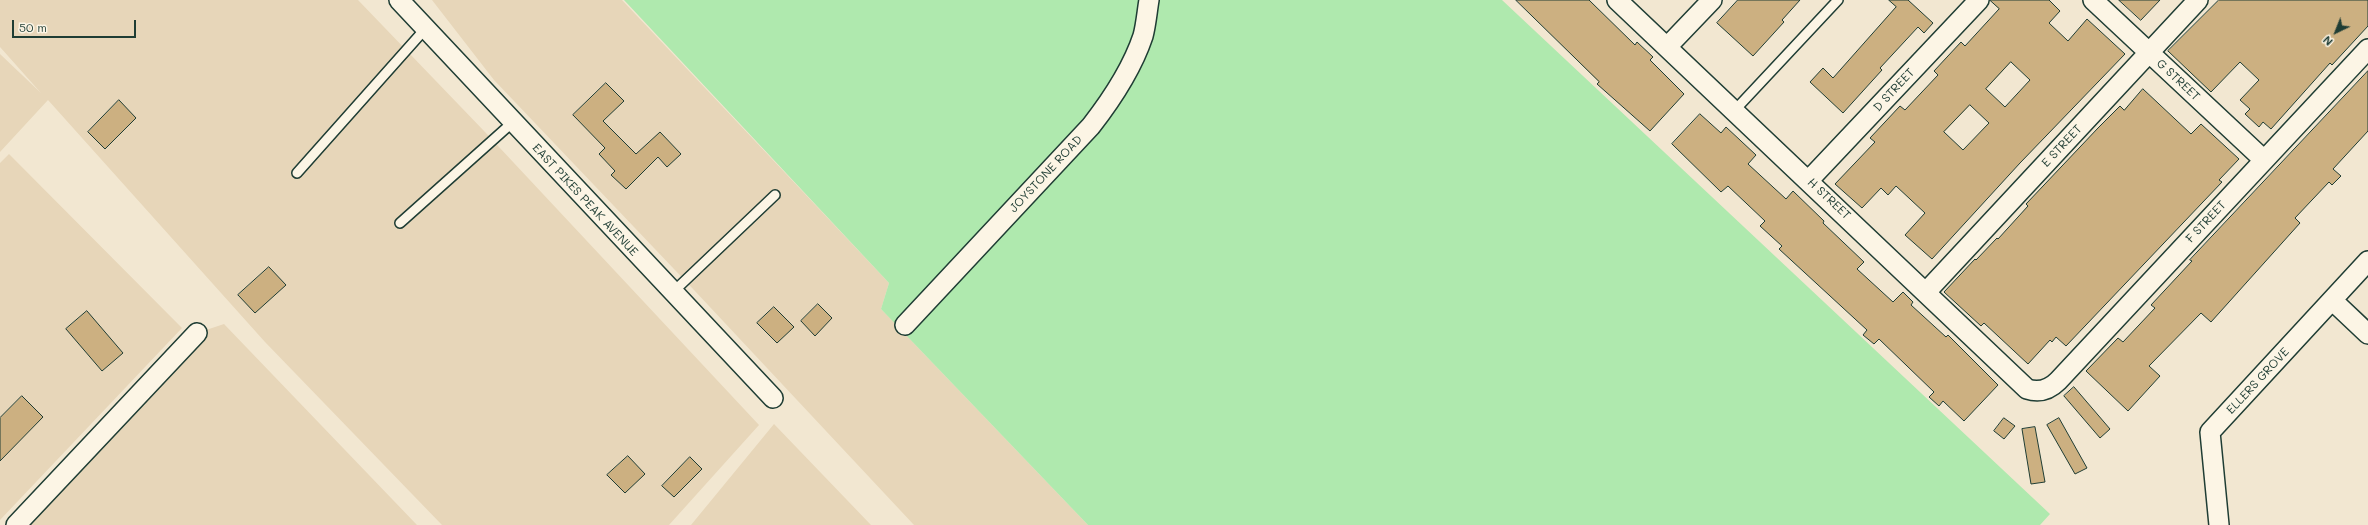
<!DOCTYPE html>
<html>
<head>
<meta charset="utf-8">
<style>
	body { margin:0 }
	#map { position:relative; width:2368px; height:525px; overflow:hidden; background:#f2e7d1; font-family:Mali,sans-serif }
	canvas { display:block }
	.north { position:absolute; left:2316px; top:12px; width:40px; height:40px; -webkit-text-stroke:3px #fcf5e5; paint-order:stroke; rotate:223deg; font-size:11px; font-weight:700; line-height:16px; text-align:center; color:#1f3d34 }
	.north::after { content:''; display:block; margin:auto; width:14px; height:18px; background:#1f3d34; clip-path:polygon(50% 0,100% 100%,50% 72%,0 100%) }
	.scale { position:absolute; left:12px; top:20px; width:124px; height:18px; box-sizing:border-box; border:2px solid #1f3d34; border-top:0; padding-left:5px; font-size:12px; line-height:14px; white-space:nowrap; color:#1f3d34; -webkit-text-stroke:3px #fcf5e5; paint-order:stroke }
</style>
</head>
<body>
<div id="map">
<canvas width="2368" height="525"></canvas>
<div class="north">N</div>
<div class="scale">50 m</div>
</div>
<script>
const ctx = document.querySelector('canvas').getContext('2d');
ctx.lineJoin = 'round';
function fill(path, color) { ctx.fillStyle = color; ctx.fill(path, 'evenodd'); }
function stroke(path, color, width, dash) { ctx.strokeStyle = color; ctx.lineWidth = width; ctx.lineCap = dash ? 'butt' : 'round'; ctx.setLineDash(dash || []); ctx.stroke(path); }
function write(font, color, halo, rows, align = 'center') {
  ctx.font = font + ' Mali,sans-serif'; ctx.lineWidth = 3.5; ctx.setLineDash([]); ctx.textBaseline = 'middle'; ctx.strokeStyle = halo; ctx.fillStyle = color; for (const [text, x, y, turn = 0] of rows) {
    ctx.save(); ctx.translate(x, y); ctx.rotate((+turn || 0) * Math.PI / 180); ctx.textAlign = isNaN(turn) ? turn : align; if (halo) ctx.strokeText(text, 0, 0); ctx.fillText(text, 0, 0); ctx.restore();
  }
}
const built = new Path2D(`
	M0 0H358L485 132 759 425 669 525H442L265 342 48 100 0 152V54L41 93 0 47Z
	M432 0H622L889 283 881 309 1088 525H914L694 290 494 80Z
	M9 154 182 328 0 520V163Z
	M224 324 417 525H20L197 333Z
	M774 424 871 525H691Z`);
const green = new Path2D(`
	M624 0H1502L2050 514 2040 525H1088L881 309 889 283Z`);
const building = new Path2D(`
	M1516 0H1589L1635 45 1637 42 1653 57 1650 60 1684 94 1650 131 1597 84 1599 82Z
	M1738 0H1800L1782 20 1784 22 1753 56 1717 23Z
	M1889 0H1908L1933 23 1924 33 1918 27 1880 68 1882 70 1843 113 1810 82 1823 68 1833 78 1896 7Z
	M1990 0H2049L2060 11 2049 23 2068 41 2087 19 2125 54 2020 163 1932 259 1905 235 1925 213 1896 186 1888 195 1881 188 1862 208 1835 184 1875 142 1870 138 1900 106 1905 110 1938 75 1934 71 1961 42 1965 46 1999 9ZM2011 62 2030 80 2005 107 1986 89ZM1970 105 1989 123 1963 150 1944 132Z
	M2119 0H2160L2141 20Z
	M2219 0H2368V26L2332 65 2330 63 2271 129 2263 122 2259 127 2245 114 2250 109 2240 100 2259 80 2240 62 2211 92 2168 51Z
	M2368 71V131L2333 169 2341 176 2332 185 2329 182 2295 218 2300 223 2211 322 2201 313 2149 366 2160 376 2128 411 2086 371 2118 338 2123 342 2155 308 2151 305 2192 261 2190 260Z
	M606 83 624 101 603 121 636 154 660 132 681 154 667 167 658 157 626 189 611 175 615 171 599 154 605 148 573 115Z
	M2143 89 2191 134 2201 124 2239 159 2219 180 2222 182 2066 346 2056 337 2052 342 2050 340 2028 364 1984 323 1981 326 1944 292 1975 259 1976 260 1997 238 1998 239 2028 206 2026 204 2098 128 2120 106 2124 110Z
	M119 100 136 118 105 149 88 132Z
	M1700 114 1721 133 1726 127 1756 155 1748 164 1786 199 1793 191 1824 221 1823 223 1864 262 1857 269 1893 302 1903 292 1913 302 1911 305 1946 337 1948 335 1998 385 1964 421 1943 401 1939 406 1929 397 1934 392 1879 339 1874 344 1863 335 1867 330 1779 249 1782 246 1760 226 1765 221 1728 186 1721 192 1672 144Z
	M269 267 286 285 255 313 238 295Z
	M818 304 832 318 815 336 801 321Z
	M774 307 794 327 777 343 757 323Z
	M87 311 123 353 102 371 66 329Z
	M2074 387 2110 429 2100 438 2064 396Z
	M22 396 43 417 0 461V418Z
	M2004 418 2015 426 2004 439 1994 431Z
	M2059 418 2087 468 2075 474 2047 425Z
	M2035 427 2045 482 2031 484 2022 429Z
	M628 456 645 474 625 493 607 475Z
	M690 457 702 469 674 497 662 486Z`);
const service = new Path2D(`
	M1735 110 1838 0
	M297 173 426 28
	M400 223 513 122
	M672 293 775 195`);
const minor = new Path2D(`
	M399 0 773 398
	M1617 0 2027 389C2039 393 2049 390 2058 381L2368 49
	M2093 0 2264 160
	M1667 47 1712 0
	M1809 180 1979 0
	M1927 291 2198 0
	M2332 300 2368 334
	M905 325 1091 126C1112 99 1132 69 1143 36 1146 25 1147 12 1149 0
	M16 525 197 333
	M2219 525 2210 432 2368 261`);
const streetNames = [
	["G STREET",2178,80,43],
	["D STREET",1894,90,-47],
	["E STREET",2062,146,-47],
	["JOYSTONE ROAD",1046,174,-47],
	["H STREET",1829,199,43],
	["EAST PIKES PEAK AVENUE",585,200,47],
	["F STREET",2206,222,-47],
	["ELLERS GROVE",2258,381,-47]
];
fill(built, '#e7d6b9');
fill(green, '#afe9ae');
fill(building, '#ccb081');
stroke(building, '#1f3d34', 1);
stroke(service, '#1f3d34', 12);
stroke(minor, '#1f3d34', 22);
stroke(service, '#fcf5e5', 9);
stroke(minor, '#fcf5e5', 19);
write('12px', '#1f3d34', '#fcf5e5', streetNames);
</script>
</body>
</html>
